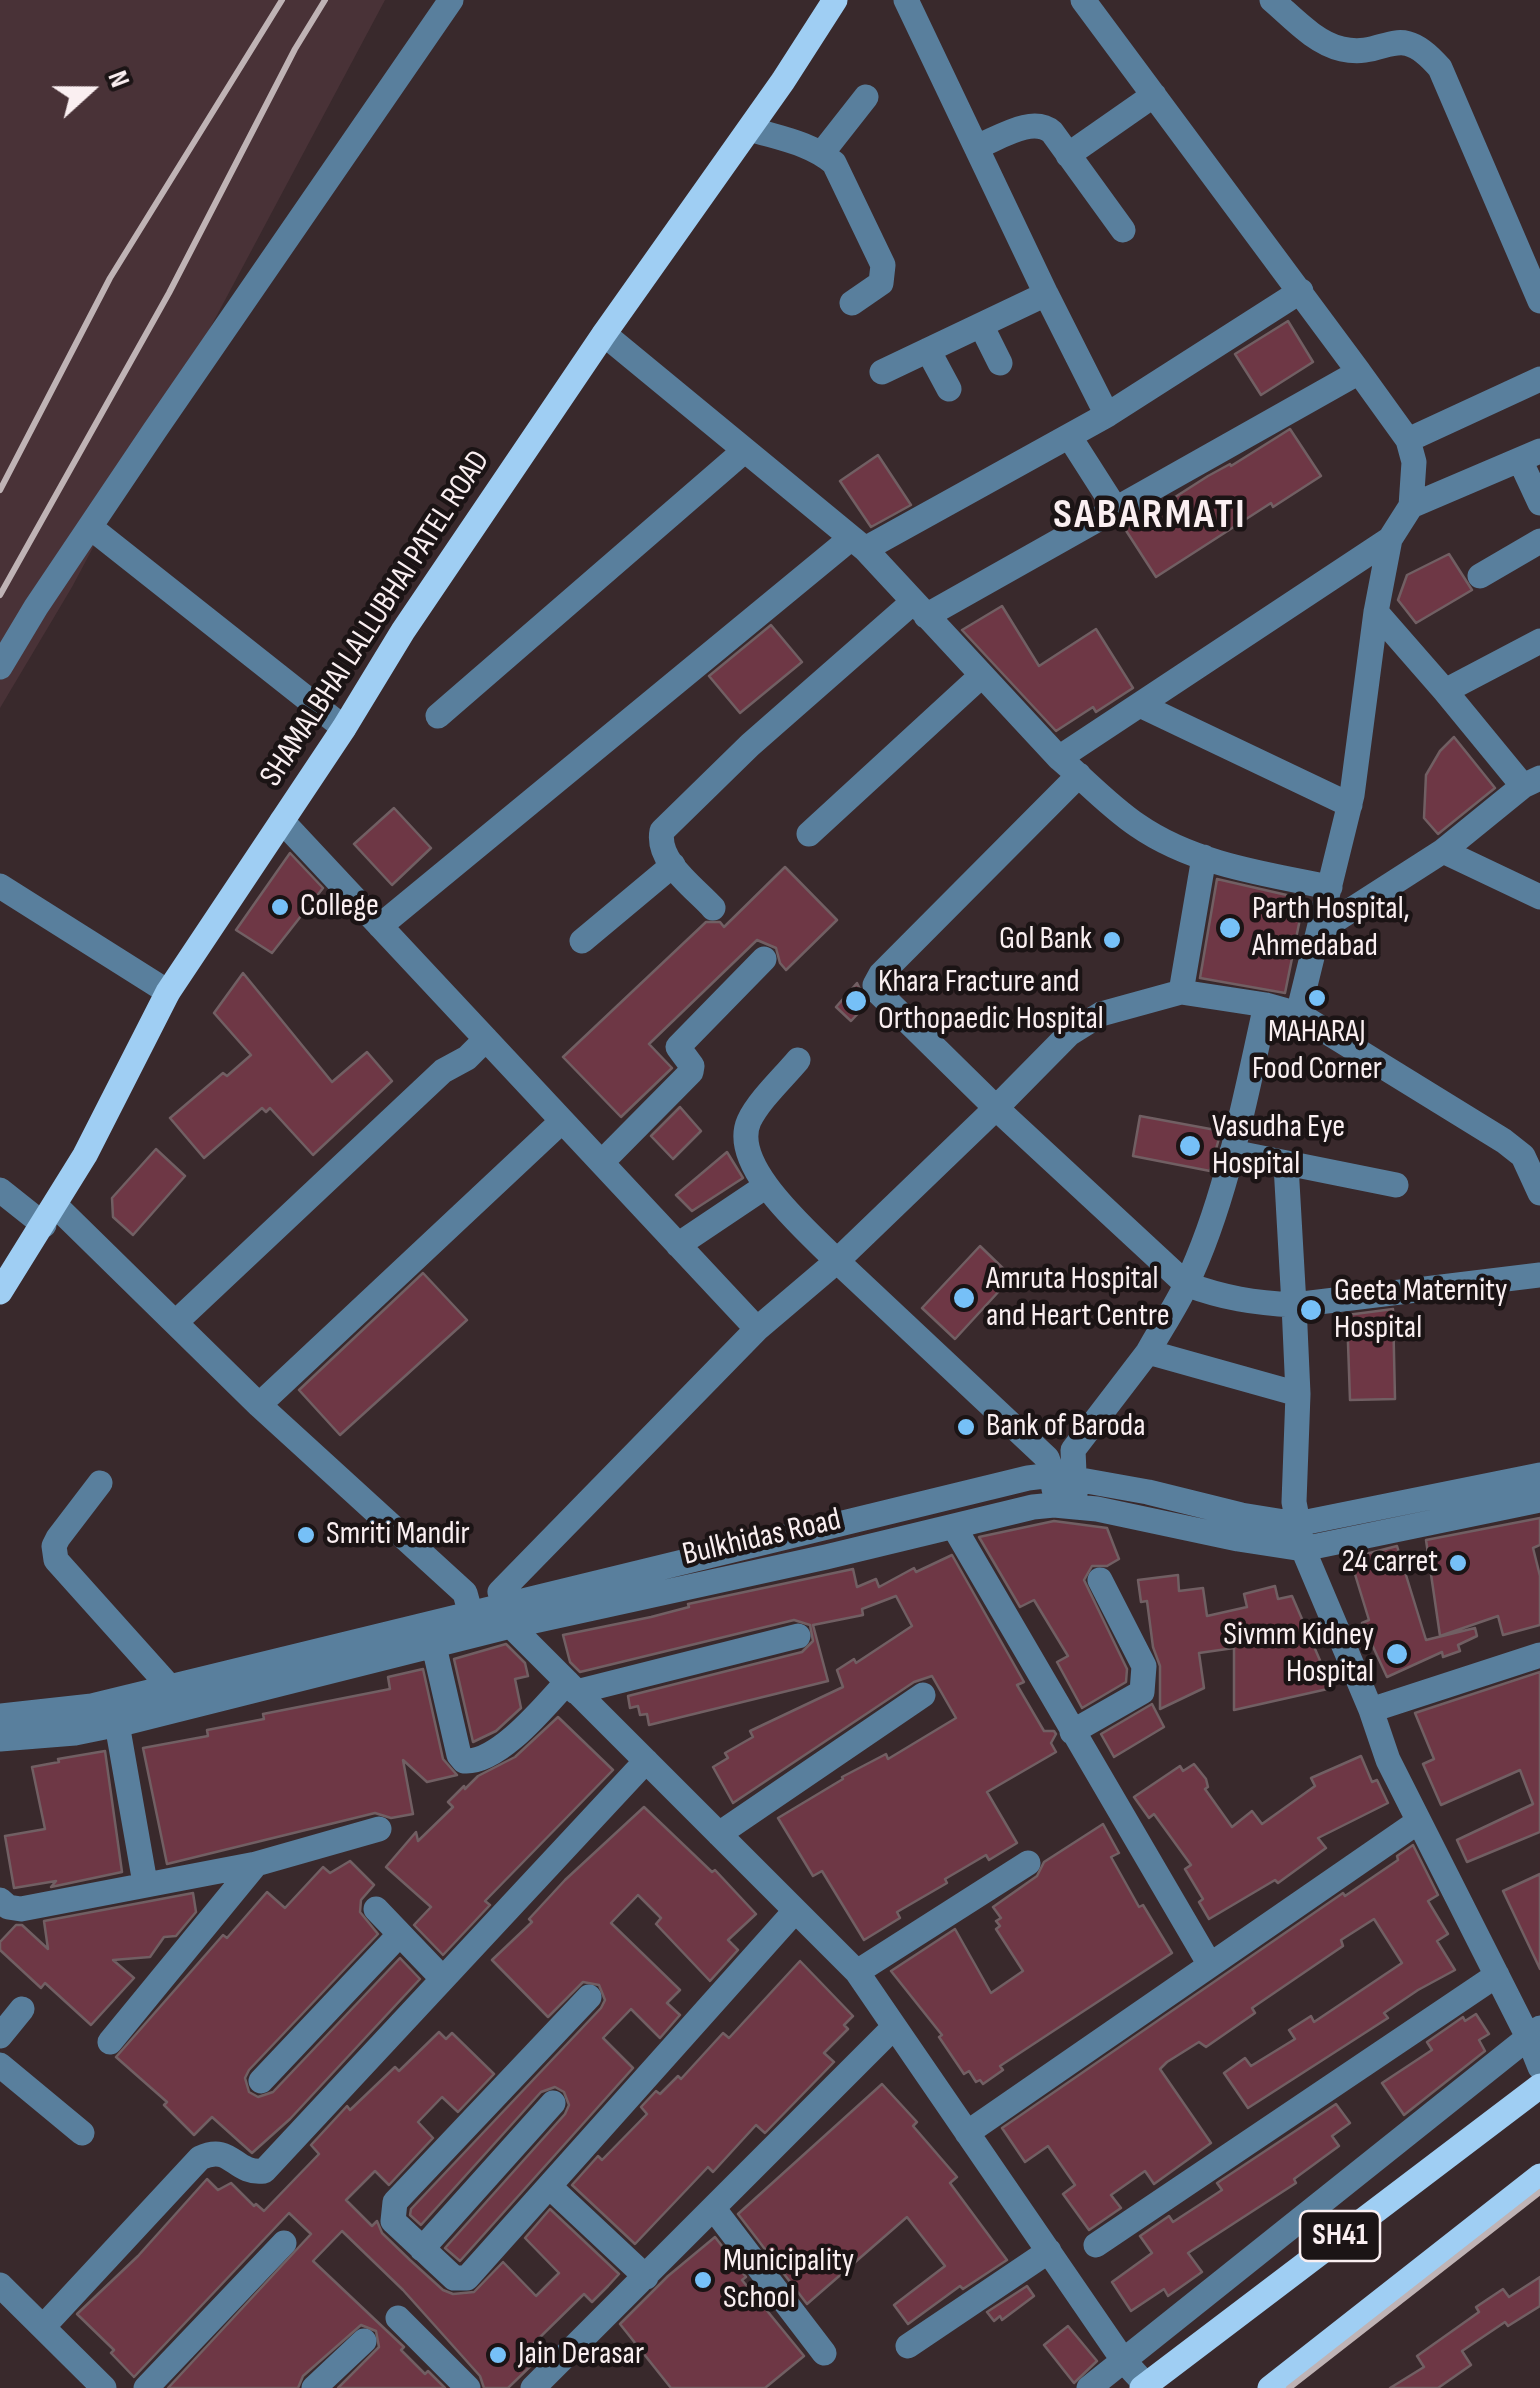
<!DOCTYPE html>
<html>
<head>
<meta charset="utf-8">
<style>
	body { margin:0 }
	#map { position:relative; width:1540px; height:2388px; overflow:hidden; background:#39292c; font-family:"Sofia Sans Condensed",sans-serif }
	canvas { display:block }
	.north { position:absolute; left:40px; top:40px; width:100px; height:100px; -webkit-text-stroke:8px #1b1415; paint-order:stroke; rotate:69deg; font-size:28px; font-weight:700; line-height:40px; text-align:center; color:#faeff1 }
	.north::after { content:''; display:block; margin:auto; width:35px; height:45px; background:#faeff1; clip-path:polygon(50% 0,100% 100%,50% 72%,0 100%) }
</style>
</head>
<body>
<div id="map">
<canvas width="1540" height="2388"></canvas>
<div class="north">N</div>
</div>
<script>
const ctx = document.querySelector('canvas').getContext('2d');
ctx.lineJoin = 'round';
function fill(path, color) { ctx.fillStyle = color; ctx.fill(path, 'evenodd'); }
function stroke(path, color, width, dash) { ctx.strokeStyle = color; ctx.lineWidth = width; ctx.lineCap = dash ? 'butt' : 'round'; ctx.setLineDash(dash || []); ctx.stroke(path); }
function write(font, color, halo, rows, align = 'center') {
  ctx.font = font + ' "Sofia Sans Condensed",sans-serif'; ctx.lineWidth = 9; ctx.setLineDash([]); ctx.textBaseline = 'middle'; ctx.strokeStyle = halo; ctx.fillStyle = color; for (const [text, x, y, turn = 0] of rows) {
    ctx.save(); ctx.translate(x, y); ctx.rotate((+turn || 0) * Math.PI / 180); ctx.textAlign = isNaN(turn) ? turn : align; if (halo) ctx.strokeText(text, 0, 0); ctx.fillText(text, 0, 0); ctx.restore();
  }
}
const built = new Path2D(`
	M0 0H385L72 587 0 708Z`);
const building = new Path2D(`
	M1288 321 1313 362 1261 395 1235 354Z
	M1290 429 1321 476 1273 507 1271 503 1156 577 1125 529 1208 476 1230 464 1231 466Z
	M878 455 911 505 871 527 840 481Z
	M1449 554 1472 590 1416 623 1398 600 1407 575Z
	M1002 606 1039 666 1096 629 1133 688 1096 712 1093 707 1056 731 962 630Z
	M771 625 802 662 740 713 709 676Z
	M1454 737 1495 788 1438 834 1424 818 1426 775 1440 751Z
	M394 808 431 848 392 885 354 844Z
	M290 853 323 888 272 953 236 930Z
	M785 867 837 920 786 970 780 963 776 948 757 940 649 1044 672 1068 621 1117 563 1057 706 922H720L724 927Z
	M1217 879 1304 899 1285 993 1200 978Z
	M243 973 332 1082 367 1052 392 1081 313 1155 270 1108 266 1112 262 1108 204 1158 170 1118 223 1073 227 1076 251 1055 214 1013Z
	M857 983 867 1004 851 1021 836 1007Z
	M680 1107 701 1131 673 1159 651 1136Z
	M1140 1116 1221 1131 1210 1171 1133 1156Z
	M156 1149 185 1176 133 1235 113 1217 112 1198Z
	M727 1152 743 1178 692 1211 676 1195Z
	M980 1246 1012 1277 955 1339 922 1308Z
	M423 1273 467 1320 340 1435 299 1390Z
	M1393 1309 1395 1399 1350 1400 1347 1315Z
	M1540 1518V1545L1533 1548 1540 1576V1625L1503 1635 1498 1616 1440 1636 1426 1540Z
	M1054 1521 1107 1528 1119 1559 1107 1566H1092L1084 1580 1127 1669 1126 1682 1082 1708 1057 1662 1068 1656 1034 1600 1020 1607 979 1537Z
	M1397 1546 1426 1640 1475 1628 1477 1636 1458 1645 1460 1651 1443 1657 1442 1652 1387 1677 1362 1623 1369 1620 1350 1558Z
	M952 1555 1024 1682 1017 1685 1044 1731H1054L1056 1734 1051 1743 1056 1752 987 1792 1017 1843 989 1860 986 1855 945 1879 947 1883 897 1912 900 1918 864 1940 822 1871 813 1876 778 1818 843 1779 842 1777 886 1754 888 1759 956 1718 932 1676 914 1682 733 1803 713 1767 728 1758 725 1753 753 1737 750 1731 843 1687 837 1670 854 1659 856 1663 912 1626 896 1596 862 1609 863 1615 813 1625 828 1681 649 1725 647 1714 640 1715 638 1706 630 1708 628 1696 802 1652 813 1641 810 1625 794 1620 580 1672 570 1662 563 1635 651 1617 689 1607 688 1604 853 1569 857 1587 876 1579 879 1587 914 1568 916 1572Z
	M1178 1575 1179 1591 1203 1588 1207 1616 1247 1607 1244 1594 1275 1586 1278 1599 1292 1596 1332 1688 1234 1710V1648L1199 1653 1204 1688 1160 1709V1666L1153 1647 1147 1601 1141 1602 1138 1580Z
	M506 1644 525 1663 528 1676 515 1679 521 1708 496 1731 473 1742 454 1659Z
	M423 1669 443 1759 457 1775 427 1782 403 1760 413 1814 391 1818 375 1813 167 1864 143 1748 208 1736 207 1730 264 1719 263 1714 390 1689 388 1677Z
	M1540 1672V1832L1467 1862 1457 1840 1533 1804 1520 1770 1441 1805 1423 1764 1434 1759 1415 1713Z
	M1152 1704 1164 1727 1114 1757 1101 1734Z
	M558 1717 613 1770 485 1901 490 1905 443 1955 414 1925 431 1907 386 1867 416 1832 418 1841 453 1807 448 1802 464 1786 465 1789 478 1776 515 1757Z
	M105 1751 122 1872 51 1887 56 1881 14 1888 5 1836 45 1829 32 1767 59 1762 58 1759Z
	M1361 1756 1372 1782 1377 1780 1388 1803 1318 1838 1326 1848 1278 1883 1275 1880 1209 1919 1199 1902 1203 1899 1185 1869 1191 1865 1154 1814 1149 1818 1134 1797 1180 1766 1183 1771 1194 1764 1206 1779 1208 1787 1205 1789 1232 1827 1252 1811 1262 1824 1315 1786 1311 1778Z
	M644 1807 712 1872 715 1870 756 1914 728 1940 738 1950 710 1981 656 1924 661 1918 638 1895 611 1923 680 1990 667 2003 680 2015 660 2038 631 2009 603 2038 633 2068 460 2261 445 2248 565 2114 569 2105 564 2092 555 2087 541 2092 421 2225 410 2215 411 2209 601 2008 605 2000 599 1985 583 1982 548 2017 492 1960 532 1922 529 1919 565 1880Z
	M1103 1824 1119 1853 1111 1857 1139 1907 1143 1905 1172 1953 1000 2066 1003 2070 983 2084 980 2080 976 2082 969 2071 964 2074 939 2037 942 2035 891 1971 955 1929 991 1993 1023 1971 996 1929 1000 1926 996 1921 1001 1918 993 1907 1037 1876 1044 1862Z
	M1413 1845 1438 1895 1428 1901 1448 1934 1437 1941 1455 1970 1418 1990 1384 2013 1388 2018 1248 2108 1224 2073 1245 2058 1251 2066 1295 2039 1289 2030 1311 2016 1314 2022 1402 1963 1374 1919 1341 1940 1343 1946 1252 2008 1255 2013 1206 2047 1199 2042 1167 2062 1160 2069 1211 2143 1154 2184 1145 2171 1111 2195 1121 2208 1089 2230 1063 2194 1075 2185 1048 2146 1025 2162 1002 2128 1343 1893 1345 1896 1398 1860 1397 1856Z
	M350 1861 374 1885 361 1900 360 1912 378 1934 249 2070 245 2078 249 2092 258 2097 273 2092 400 1958 420 1979 290 2119 252 2153 212 2117 194 2135 164 2105 167 2102 116 2057 223 1935 227 1938 267 1892 285 1908 323 1867 330 1873Z
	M1540 1874V1969L1503 1891Z
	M193 1893 196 1912 176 1936 164 1937 150 1957 113 1960 134 1978 91 2025 45 1983 41 1988 0 1950V1942L16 1925H22L48 1949 44 1921Z
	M800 1961 853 2016 844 2025 848 2029 824 2053 834 2062 765 2133 756 2125 713 2172 708 2167 635 2244 572 2185 598 2156 602 2160 647 2114 641 2107 656 2091 660 2094 678 2076 681 2079 723 2033 729 2038Z
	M1476 2014 1489 2034 1479 2040 1485 2051 1404 2115 1382 2083 1432 2050 1427 2042 1463 2017 1465 2021Z
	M439 2032 446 2039 452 2033 494 2074 458 2112 442 2097 418 2122 433 2138 389 2185 375 2171 346 2200 372 2226 377 2221 382 2233 410 2260 443 2290 453 2294 474 2292 503 2262 536 2296 559 2273 525 2238 550 2209 619 2274 608 2286 592 2302 584 2294 534 2343 542 2351 539 2358 508 2388H484L480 2376 403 2290 342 2231 313 2261 404 2347 401 2350 425 2374 428 2371 445 2388H338L379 2347 376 2331 361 2325 303 2376 298 2388H168L311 2234 289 2213 134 2377 111 2353 114 2350 77 2314 138 2256 207 2179 218 2190 231 2183 254 2206 256 2204 264 2211 319 2154 311 2145 347 2106 350 2110 395 2067 399 2071Z
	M882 2084 917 2122 913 2126 957 2177 950 2183 1007 2260 963 2289 960 2286 908 2324 894 2305 945 2266 907 2217 807 2304 738 2214Z
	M1336 2104 1350 2123 1332 2136 1339 2146 1294 2179 1296 2183 1188 2253 1202 2272 1168 2296 1164 2289 1131 2311 1112 2282 1152 2253 1140 2236 1169 2216 1173 2222 1222 2190 1217 2183Z
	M715 2237 746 2277 742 2280 804 2356 765 2388H671L620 2324 668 2276Z
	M1540 2277V2306L1508 2326 1505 2322 1462 2351 1471 2365 1438 2388H1390L1424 2367 1417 2356 1479 2312 1476 2307 1503 2289 1509 2297Z
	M1027 2286 1034 2296 1002 2320 1000 2316 994 2321 987 2312Z
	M1068 2326 1097 2361 1074 2383 1044 2345Z`);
const minor = new Path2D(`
	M906 0 1046 294 1107 415
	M1083 0 1359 372
	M1272 0C1292 17 1315 43 1342 49 1388 59 1397 18 1440 68L1540 301
	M750 129C779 138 811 143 834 163L883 265 881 283 852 303
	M976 147C998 139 1032 115 1052 132L1123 230
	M822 153 866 97
	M1068 155 1154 95
	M981 325 1000 363
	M604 334 865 549 1059 758
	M928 350 949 389
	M882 372 1046 294
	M1069 436 1115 508
	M1520 460 1540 503
	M1411 506 1540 451
	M90 527 344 728
	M865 549 1107 415 1301 291
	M1480 576 1540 541
	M1376 612 1445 691 1540 641
	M926 616 1359 372 1408 440
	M0 667 36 607 155 430 451 0
	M1445 691 1523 786 1540 778
	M1142 706 1350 805
	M438 716 744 451
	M1079 775 881 974 875 985 877 991 996 1108 1069 1034 1101 1014 1181 992 1266 1005
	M282 821 757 1329 500 1592 511 1626 857 1972 1123 2360 1146 2385
	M809 834 981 676
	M1443 851 1540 897
	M0 886 168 992
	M1330 887C1265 874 1193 864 1137 825 1109 806 1085 780 1059 758L1390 539
	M713 908C694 887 656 861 662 831L750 745 913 602
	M380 926 850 539
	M1320 930 1443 851 1523 786
	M582 941 673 865
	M1181 992 1204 857
	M1298 1014 1352 795 1376 612 1390 539 1411 506 1414 462 1408 440 1540 379
	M798 1060C783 1078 759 1100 749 1121 729 1166 810 1233 837 1261L996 1108 1186 1284C1223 1298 1255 1303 1294 1305L1286 1165
	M1232 1152 1396 1185
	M602 1162 691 1072 692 1066 678 1047 764 959
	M0 1190 44 1225
	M56 1206 259 1405 465 1593 474 1626
	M678 1245 766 1186
	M176 1322 443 1071 467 1058 486 1039
	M757 1329 837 1261 1047 1458 1053 1475 1054 1489
	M1148 1352C1160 1330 1175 1308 1186 1285 1227 1199 1245 1098 1266 1005L1298 1014 1504 1141 1523 1156 1540 1193
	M1298 1394 1294 1305 1540 1275
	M259 1405 562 1121
	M100 1483 58 1538 54 1546 56 1560 169 1686
	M1075 1495 1073 1450 1148 1352 1298 1394 1294 1502 1303 1549 1371 1710 1388 1760 1528 2037 1540 2067
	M954 1527 1210 1965
	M434 1646 459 1755 464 1761C498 1764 545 1706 567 1682
	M576 1692 798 1636
	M1371 1710 1540 1655
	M0 1716 92 1706 1028 1478 1053 1475 1148 1492 1241 1515 1297 1524 1540 1475
	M117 1724 145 1883
	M1072 1732 1142 1692 1144 1666 1100 1580
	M0 1739 75 1733 129 1722 511 1626 826 1557 1033 1507 1054 1505 1097 1509 1238 1539 1303 1549 1540 1500
	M719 1834 923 1695
	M0 1900 8 1907 21 1909 256 1864 379 1829
	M376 1909 443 1979
	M857 1972 1028 1863
	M589 1997 395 2202 393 2221 454 2278H467L795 1911
	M0 2036 22 2009
	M110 2042 256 1864
	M0 2065 82 2133
	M261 2081 400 1934
	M967 2133 1419 1821
	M550 2187 646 2277
	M714 2209 824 2353
	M1096 2245 1497 1975
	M422 2249 553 2103
	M0 2285 104 2388
	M398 2318 468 2388
	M43 2327 200 2158C232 2143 234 2175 264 2171L646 1761
	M908 2346 1049 2251
	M146 2388 284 2243
	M314 2388 364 2341
	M533 2388 893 2028
	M1089 2388 1540 2028`);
const major = new Path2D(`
	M0 1292 85 1155 168 992 344 728 403 631 604 334 783 81 835 0
	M1142 2388 1540 2086
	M1270 2388 1540 2176`);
const rail = new Path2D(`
	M0 490 110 278 282 0
	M0 595 169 293 295 49 325 0
	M1289 2388 1540 2192`);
const markers = [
	[280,907,10,"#76c0f7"],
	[1230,928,12,"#76c0f7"],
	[1112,940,10,"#76c0f7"],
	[1317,998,10,"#76c0f7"],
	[856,1001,12,"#76c0f7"],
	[1190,1146,12,"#76c0f7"],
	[964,1298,12,"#76c0f7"],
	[1311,1310,12,"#76c0f7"],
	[966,1427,10,"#76c0f7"],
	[306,1535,10,"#76c0f7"],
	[1458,1563,10,"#76c0f7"],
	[1397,1654,12,"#76c0f7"],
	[703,2280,10,"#76c0f7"],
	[498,2355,10,"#76c0f7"]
];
const shields = [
	[1340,2236,80]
];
const shieldNames = [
	["SH41",1340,2236]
];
const streetNames = [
	["SHAMALBHAI LALLUBHAI PATEL ROAD",376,619,-57],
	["Bulkhidas Road",762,1538,-13]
];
const poiNames = [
	["College",300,907],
	["Parth Hospital,",1252,910],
	["Ahmedabad",1252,947],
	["Gol Bank",1092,940,"right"],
	["Khara Fracture and",878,983],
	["Orthopaedic Hospital",878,1020],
	["MAHARAJ",1317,1033,"center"],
	["Food Corner",1317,1070,"center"],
	["Vasudha Eye",1212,1128],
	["Hospital",1212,1165],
	["Amruta Hospital",986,1280],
	["and Heart Centre",986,1317],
	["Geeta Maternity",1334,1292],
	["Hospital",1334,1329],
	["Bank of Baroda",986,1427],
	["Smriti Mandir",326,1535],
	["24 carret",1438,1563,"right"],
	["Sivmm Kidney",1374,1636,"right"],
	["Hospital",1374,1673,"right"],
	["Municipality",723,2262],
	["School",723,2299],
	["Jain Derasar",518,2355]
];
const districtNames = [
	["SABARMATI",1150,516]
];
fill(built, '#493237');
fill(building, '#6e3745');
stroke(building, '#715f63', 2.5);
stroke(minor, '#597f9d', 25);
stroke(major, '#9fcef3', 25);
stroke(rail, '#bfb3b5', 6);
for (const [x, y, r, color] of markers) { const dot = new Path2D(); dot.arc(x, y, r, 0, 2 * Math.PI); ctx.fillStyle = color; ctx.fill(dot); stroke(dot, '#1b1415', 4); }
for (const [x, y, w] of shields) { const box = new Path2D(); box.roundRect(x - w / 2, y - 25, w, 50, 8); ctx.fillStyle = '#1b1415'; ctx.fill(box); stroke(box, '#faeff1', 2.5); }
write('bold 30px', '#faeff1', null, shieldNames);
write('32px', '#faeff1', '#1b1415', streetNames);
write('32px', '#faeff1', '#1b1415', poiNames, 'left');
ctx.letterSpacing = '2.5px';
write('bold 42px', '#faeff1', '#1b1415', districtNames);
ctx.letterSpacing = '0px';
</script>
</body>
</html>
